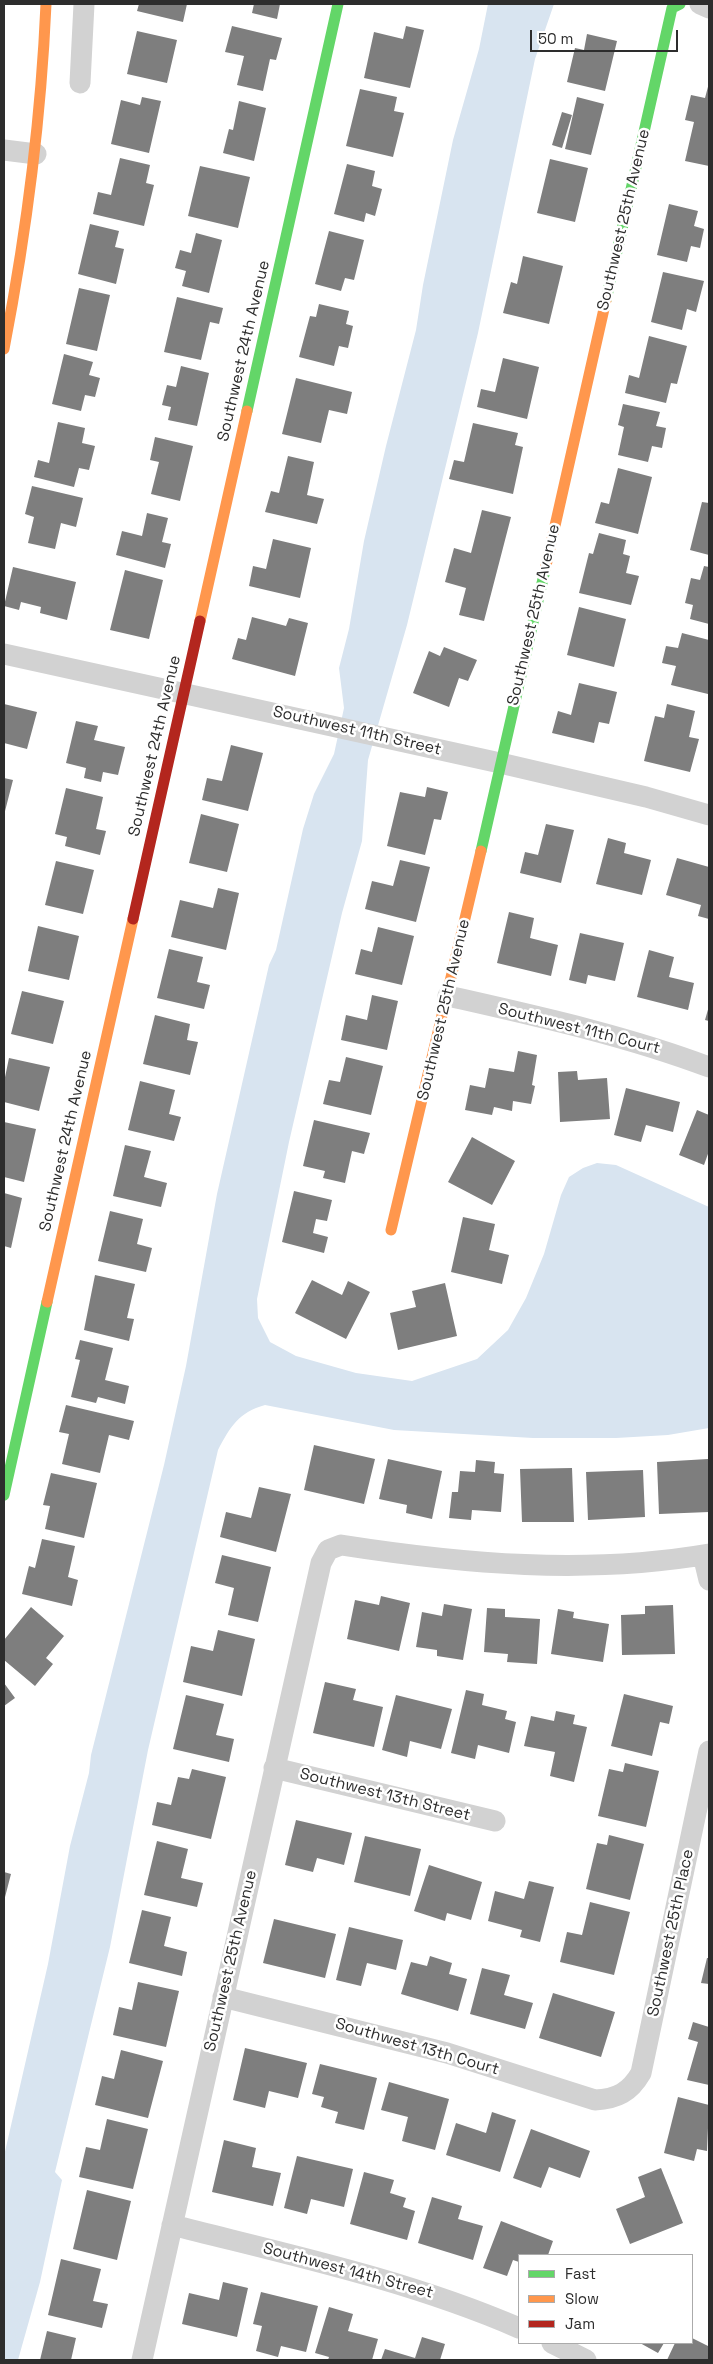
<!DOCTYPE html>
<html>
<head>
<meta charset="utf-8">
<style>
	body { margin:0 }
	#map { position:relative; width:713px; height:2364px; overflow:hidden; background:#fff; font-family:"Space Grotesk",sans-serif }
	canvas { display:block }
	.frame { position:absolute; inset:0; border:5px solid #2d2d2d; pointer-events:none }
	.legend { position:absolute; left:518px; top:2254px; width:175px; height:90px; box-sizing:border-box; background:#fff; border:1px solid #ababab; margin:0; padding:6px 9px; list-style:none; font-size:15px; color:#2d2d2d }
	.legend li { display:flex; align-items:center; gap:10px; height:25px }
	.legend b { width:25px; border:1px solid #ababab }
	.scale { position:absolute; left:530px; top:30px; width:148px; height:22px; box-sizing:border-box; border:2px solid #2d2d2d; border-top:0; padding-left:6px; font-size:15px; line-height:18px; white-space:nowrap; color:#2d2d2d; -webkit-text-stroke:4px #fff; paint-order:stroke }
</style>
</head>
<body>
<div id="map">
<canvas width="713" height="2364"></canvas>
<div class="frame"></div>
<ul class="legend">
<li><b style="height:6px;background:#63d668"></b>Fast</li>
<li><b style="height:6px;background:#ff974d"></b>Slow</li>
<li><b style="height:6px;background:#b3261e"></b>Jam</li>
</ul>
<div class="scale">50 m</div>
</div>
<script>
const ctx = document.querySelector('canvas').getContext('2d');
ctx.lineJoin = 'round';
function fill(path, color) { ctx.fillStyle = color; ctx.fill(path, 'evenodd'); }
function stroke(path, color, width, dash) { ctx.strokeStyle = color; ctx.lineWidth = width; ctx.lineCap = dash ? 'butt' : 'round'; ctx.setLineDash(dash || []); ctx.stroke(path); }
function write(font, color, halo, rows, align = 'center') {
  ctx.font = font + ' "Space Grotesk",sans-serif'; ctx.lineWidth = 5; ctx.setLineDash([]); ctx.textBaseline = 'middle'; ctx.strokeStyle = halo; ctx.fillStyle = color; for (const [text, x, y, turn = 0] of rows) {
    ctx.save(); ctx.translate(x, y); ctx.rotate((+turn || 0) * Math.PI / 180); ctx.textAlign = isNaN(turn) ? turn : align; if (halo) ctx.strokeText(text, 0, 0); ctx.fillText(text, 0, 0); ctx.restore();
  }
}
const water = new Path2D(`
	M488 4H554L535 59 478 333 407 625 368 760 362 841 342 913 289 1142 257 1299 258 1318 270 1342 296 1356 356 1373 412 1381 477 1359 508 1330 526 1298 544 1254 561 1195 569 1177 583 1168 597 1163 616 1165 709 1207V1428L668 1435 616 1438H533L394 1430 265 1405C239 1412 230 1427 218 1450L148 1750 110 1947 55 2172 62 2180 40 2282 18 2360H4V2156L48 1964 70 1846 89 1773 91 1755 164 1465 186 1366 217 1194 269 965 276 950 303 829 314 794 334 754 344 708 339 668 349 629 364 541 386 446 416 330 423 285 453 140 479 49Z`);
const building = new Path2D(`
	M139 4H187L183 22 137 11Z
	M254 4H280L277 19 252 13Z
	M232 26 282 38 276 60 270 59 263 91 237 85 244 56 225 52Z
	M406 26 424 30 410 88 364 78 374 32 403 39Z
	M137 31 177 40 167 83 127 74Z
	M587 34 617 41 605 91 567 82 575 48 584 50Z
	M709 83V166L685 161 694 122 685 120 691 95 705 98Z
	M360 89 397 97 394 111 404 113 393 157 346 146Z
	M142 97 161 101 149 153 111 144 121 100 140 105Z
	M577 97 604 104 591 155 565 149Z
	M239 101 266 108 254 161 223 153 229 129 233 130Z
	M562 112 572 115 562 148 552 145Z
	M120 158 150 165 146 183 154 185 144 226 93 214 98 192 111 195Z
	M550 159 588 168 575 222 537 213Z
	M347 164 375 171 372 186 382 189 375 216 366 213 364 222 334 214Z
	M200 166 250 177 238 228 188 216Z
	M669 204 698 211 694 226 704 229 700 248 691 246 687 262 657 255Z
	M90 224 119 231 115 247 124 249 116 284 78 274Z
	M329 231 364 240 354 280 345 278 341 291 315 284Z
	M196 233 222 240 209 293 182 286 186 271 175 268 180 250 191 253Z
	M523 256 563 266 549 324 503 313 511 282 517 284Z
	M663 272 704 281 696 312 687 309 682 330 651 322Z
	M79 288 110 295 97 351 66 344Z
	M177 297 223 308 219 324 210 322 201 360 164 352Z
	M319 304 349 311 346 324 353 326 348 348 339 346 334 366 299 357 310 316 316 317Z
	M649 336 687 346 677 384 671 383 666 403 625 393 629 375 639 378Z
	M64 354 93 362 89 375 100 378 95 397 85 395 81 411 52 404Z
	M503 358 539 367 527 419 477 407 481 389 495 392Z
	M181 366 209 373 197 426 168 420 171 407 162 405 167 385 176 387Z
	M296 378 352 392 347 414 329 410 321 443 282 434Z
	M623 404 660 412 656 426 666 428 662 448 652 446 648 462 618 455 624 427 618 425Z
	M58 422 85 428 82 443 95 446 89 470 79 468 74 487 34 477 38 460 49 463Z
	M473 423 518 433 515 445 523 447 513 494 449 479 454 460 464 462Z
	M155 437 193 446 180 501 151 494 159 462 150 460Z
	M288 456 314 462 307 495 324 499 317 524 265 512 271 491 279 493Z
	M618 468 652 477 638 534 595 523 601 502 609 504Z
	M32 486 83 498 76 527 61 523 55 549 28 543 34 517 25 514Z
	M702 502 709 503V555L690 550Z
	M482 510 511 517 484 621 459 615 466 588 445 582 454 548 471 553Z
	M147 513 168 518 162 542 171 544 165 568 116 555 122 531 142 536Z
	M599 533 626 540 623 554 630 556 626 573 639 576 631 605 579 593 589 553 593 554Z
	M273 539 311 548 300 598 249 586 253 566 266 569Z
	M704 566 709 567V624L690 619 693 605 685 603 691 578 700 580Z
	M13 567 76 582 67 620 40 613 41 607 21 602 19 610 4 606Z
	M125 570 163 580 149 639 110 630Z
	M579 607 626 619 614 667 567 655Z
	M252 617 286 626 289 618 308 623 295 676 232 659 238 638 246 640Z
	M682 633 709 640 708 694 671 685 676 666 662 663 666 646 678 648Z
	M444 647 477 660 468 681 459 678 449 707 413 693 429 651 440 656Z
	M579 683 617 692 609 724 599 722 594 743 552 733 558 711 571 715Z
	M4 704 37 712 27 749 4 743Z
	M667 704 695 711 689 737 699 739 690 772 644 761 655 716 664 718Z
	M76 721 98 726 94 740 125 747 118 775 103 772 101 782 84 778 86 768 66 763Z
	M231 745 263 753 248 811 202 800 207 778 222 781Z
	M4 778 13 780 4 815Z
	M427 787 448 792 441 820 434 819 425 855 387 846 400 792 425 797Z
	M66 788 103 797 96 829 106 831 100 855 65 846 67 837 55 834Z
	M201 814 239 824 227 872 189 863Z
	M546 824 574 830 561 883 520 873 525 852 538 855Z
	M608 838 626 843 624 853 651 860 642 895 596 884Z
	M677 858 709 867V919L698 916 701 905 666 895Z
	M400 860 430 867 416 922 365 909 372 881 393 886Z
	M56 861 94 870 83 914 45 905Z
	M218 888 239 893 226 950 171 937 180 900 213 908Z
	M509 912 534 918 530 938 558 945 551 976 497 963Z
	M38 926 79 936 69 980 28 971Z
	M378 927 414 936 402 985 355 974 361 949 372 952Z
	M580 933 624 943 615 981 588 975 586 984 569 980Z
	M169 949 203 957 197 982 210 985 204 1009 157 998Z
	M649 950 674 957 669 977 694 983 688 1010 637 997Z
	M22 991 64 1001 53 1044 11 1034Z
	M372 995 398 1001 387 1050 341 1040 346 1015 367 1020Z
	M709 1006V1021L705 1020Z
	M155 1015 190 1024 187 1040 198 1042 190 1075 143 1064Z
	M518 1051 537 1055 532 1085 535 1086 531 1104 513 1101 512 1111 494 1107 492 1115 465 1110 470 1085 485 1088 489 1068 514 1072Z
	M346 1057 383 1066 371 1115 323 1104 329 1080 340 1082Z
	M9 1058 50 1067 39 1111 4 1102V1082Z
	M577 1071 578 1080 607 1078 610 1119 560 1122 558 1072Z
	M140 1081 175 1090 169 1114 181 1117 174 1141 128 1130Z
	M626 1088 680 1102 673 1132 646 1125 641 1142 614 1135Z
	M697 1110 709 1115V1151L704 1165 679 1155Z
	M314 1120 370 1133 364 1154 352 1151 345 1183 323 1178 325 1171 303 1166Z
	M4 1122 36 1129 24 1182 4 1177Z
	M472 1137 515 1161 492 1205 448 1182Z
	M125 1145 151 1151 144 1177 167 1183 161 1207 113 1196Z
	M294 1191 332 1200 327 1221 316 1219 313 1233 328 1237 324 1253 282 1242Z
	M4 1193 22 1198 11 1248 4 1246Z
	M110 1211 143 1219 137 1244 152 1248 146 1272 98 1261Z
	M463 1217 495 1224 489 1250 509 1255 502 1284 451 1272Z
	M95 1275 135 1284 127 1318 134 1319 129 1341 84 1330Z
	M312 1280 342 1295 348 1281 370 1292 346 1339 295 1313Z
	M445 1283 457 1336 398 1350 390 1313 416 1307 412 1291Z
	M80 1340 113 1348 105 1380 129 1386 125 1404 98 1397 96 1403 71 1397 80 1360 75 1359Z
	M66 1405 134 1421 129 1440 109 1435 100 1473 62 1464 69 1434 59 1432Z
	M314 1445 375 1459 364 1504 304 1490Z
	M388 1459 442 1471 432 1519 406 1513 407 1505 379 1499Z
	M708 1459 709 1512 659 1514 657 1462Z
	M476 1460 495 1462 494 1473 504 1474 501 1512 472 1510 471 1520 449 1518 452 1492H458L460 1471 475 1472Z
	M572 1468 574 1522H522L520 1469Z
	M643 1470 645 1517 588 1520 586 1472Z
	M51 1473 97 1483 84 1538 45 1529 50 1506 43 1505Z
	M259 1487 291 1494 276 1552 220 1537 226 1512 251 1518Z
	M42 1539 75 1546 68 1577 78 1580 72 1606 22 1594 29 1566 35 1568Z
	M222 1555 271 1567 258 1622 228 1615 234 1588 215 1583Z
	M381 1596 410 1603 399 1651 347 1639 355 1600 379 1605Z
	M444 1604 472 1609 463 1660 437 1656V1650L416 1647 422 1612 442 1616Z
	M673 1605 675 1654 622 1655 621 1615 645 1614V1606Z
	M31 1607 64 1636 46 1658 53 1664 35 1686 4 1660V1640Z
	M487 1608 505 1609V1617L540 1619 537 1664 507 1662 508 1654 484 1652Z
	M558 1609 574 1612 573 1618 609 1624 603 1662 551 1654Z
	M218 1630 255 1639 242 1696 183 1682 191 1646 213 1651Z
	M325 1682 356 1689 353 1700 383 1707 374 1747 313 1733Z
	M4 1683 15 1698 4 1706Z
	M466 1690 484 1694 482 1705 507 1711 505 1719 516 1722 509 1753 478 1745 475 1759 451 1753Z
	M624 1694 673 1706 669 1724 660 1722 652 1756 611 1746Z
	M186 1695 224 1704 216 1735 234 1739 229 1762 173 1749Z
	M396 1695 452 1709 441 1749 410 1741 407 1757 382 1750Z
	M556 1711 575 1715 573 1724 587 1727 574 1782 550 1776 555 1752 524 1746 531 1716 554 1721Z
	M625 1763 659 1771 646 1827 598 1816 609 1769 623 1772Z
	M192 1769 226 1777 211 1839 152 1825 157 1802 171 1805 178 1777 189 1779Z
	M296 1820 352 1833 344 1865 317 1858 313 1872 285 1865Z
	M609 1835 644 1844 630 1900 586 1889 597 1843 607 1845Z
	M365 1836 421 1849 410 1896 354 1882Z
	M157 1841 188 1849 181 1878 203 1883 197 1907 144 1895Z
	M429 1865 482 1882 471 1920 447 1913 445 1921 414 1911Z
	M4 1872 11 1874 4 1901Z
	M529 1881 554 1887 540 1942 520 1937 522 1930 488 1921 495 1891 524 1899Z
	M590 1902 630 1912 614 1975 560 1962 567 1932 582 1935Z
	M142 1910 171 1917 164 1946 187 1952 182 1976 129 1963Z
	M274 1919 336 1934 325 1978 263 1963Z
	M349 1927 403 1940 396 1970 367 1963 361 1986 336 1980Z
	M430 1956 452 1963 449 1974 467 1979 458 2011 401 1994 411 1962 427 1966Z
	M707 1958H709V1984L701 1983Z
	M482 1968 510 1975 504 1995 533 2003 525 2029 470 2014Z
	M138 1982 179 1991 166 2047 113 2035 119 2007 132 2010Z
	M553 1993 615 2012 601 2057 539 2038Z
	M693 2022 709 2027V2085L687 2080 698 2042 688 2039Z
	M245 2048 307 2063 298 2098 269 2091 265 2108 233 2100Z
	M121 2050 163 2061 148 2118 95 2105 102 2076 114 2079Z
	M320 2064 377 2078 364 2130 335 2123 338 2112 321 2107 324 2097 312 2094Z
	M389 2082 449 2099 435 2150 402 2141 408 2117 381 2110Z
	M678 2097 709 2105 707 2151 697 2149 694 2161 664 2153Z
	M492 2112 516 2120 500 2172 446 2155 456 2123 486 2133Z
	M107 2119 148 2129 133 2189 79 2177 86 2147 100 2150Z
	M531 2129 590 2151 580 2178 549 2167 541 2188 513 2178Z
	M224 2140 256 2148 252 2167 281 2173 273 2206 212 2192Z
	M297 2156 353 2169 344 2207 311 2199 307 2214 284 2208Z
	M661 2168 683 2223 630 2244 616 2209 645 2197 638 2177Z
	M364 2172 394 2180 390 2193 406 2198 403 2207 415 2211 407 2240 350 2224Z
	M87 2190 131 2201 117 2260 73 2249Z
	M432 2197 462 2206 458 2219 483 2226 473 2260 418 2243Z
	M501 2221 553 2241 548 2255H519V2262L513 2260 507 2276 483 2268Z
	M61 2259 101 2269 93 2301 108 2304 102 2328 48 2315Z
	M223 2282 248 2288 237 2337 182 2324 189 2293 219 2300Z
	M261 2292 318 2306 306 2352 281 2346 278 2357 256 2351 262 2326 253 2324Z
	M329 2307 353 2314 348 2331 378 2339 372 2360H328L329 2357 315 2353Z
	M47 2331 76 2338 71 2360H40Z
	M422 2337 445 2344 440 2360H381L385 2349 415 2358Z
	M692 2338 708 2346 709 2343V2360H667L675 2343H692Z
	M640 2343H664L658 2353Z`);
const street = new Path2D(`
	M700 4 709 8
	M80 83 84 4
	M4 150 36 154
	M4 654 500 763 646 797 709 815
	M448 996C536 1016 624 1035 709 1067
	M703 1555 709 1580
	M274 1768 495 1821
	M223 1997 447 2053 595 2100C617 2099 630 2092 641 2073L709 1751
	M172 2225C290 2255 408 2280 519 2328
	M552 2343 586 2360
	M142 2360 321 1563 328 1550 341 1545C463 1564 587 1575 709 1554`);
const fast = new Path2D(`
	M606 300 672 8 680 4
	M247 411 338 4
	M481 851 545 570
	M4 1495 47 1302`);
const slow = new Path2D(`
	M4 349C26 235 41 120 46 4
	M545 570 606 300
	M200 621 247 411
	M391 1230 481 851
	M47 1302 133 919`);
const jam = new Path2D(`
	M133 919 200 621`);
const streetNames = [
	["Southwest 25th Avenue",624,220,-77],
	["Southwest 24th Avenue",244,351,-77],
	["Southwest 25th Avenue",534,615,-77],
	["Southwest 11th Street",357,731,13],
	["Southwest 24th Avenue",155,746,-77],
	["Southwest 25th Avenue",444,1010,-77],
	["Southwest 11th Court",579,1029,14],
	["Southwest 24th Avenue",66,1141,-77],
	["Southwest 13th Street",385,1795,14],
	["Southwest 25th Place",671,1933,-78],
	["Southwest 25th Avenue",231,1961,-77],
	["Southwest 13th Court",417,2047,16],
	["Southwest 14th Street",348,2271,15]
];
fill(water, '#d8e4f0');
fill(building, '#7e7e7e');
stroke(street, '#d2d2d2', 21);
stroke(fast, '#63d668', 11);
stroke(slow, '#ff974d', 11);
stroke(jam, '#b3261e', 11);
write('16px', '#2d2d2d', '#fff', streetNames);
</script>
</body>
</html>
